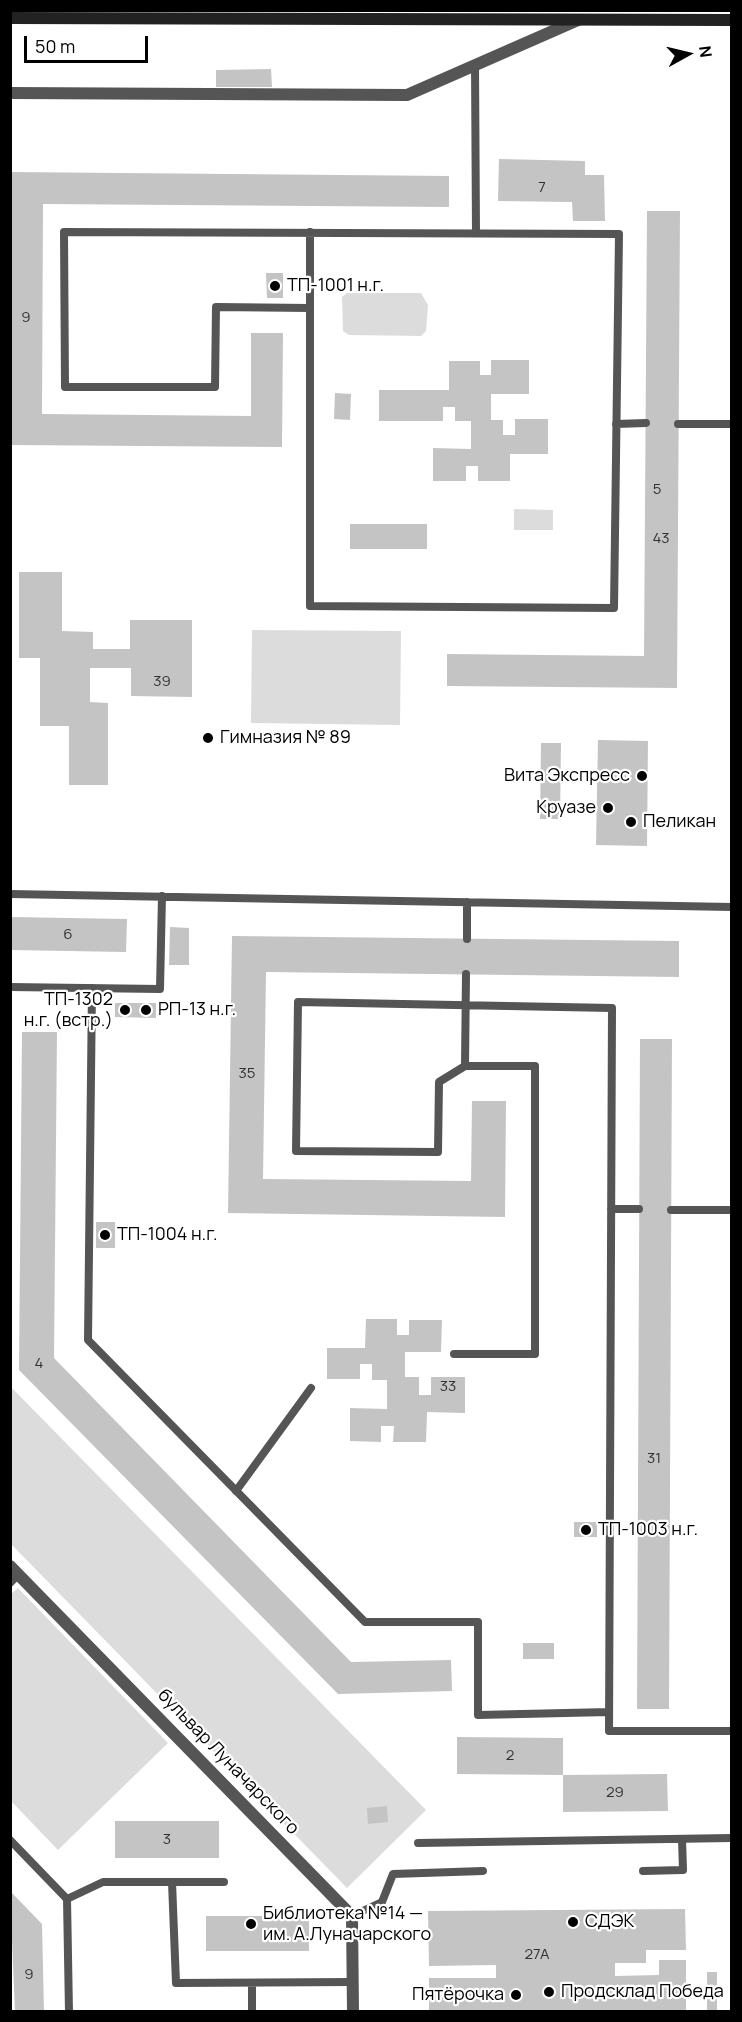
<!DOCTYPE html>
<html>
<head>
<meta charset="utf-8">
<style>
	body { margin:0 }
	#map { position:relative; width:742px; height:2022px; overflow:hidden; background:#fff; font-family:Manrope,sans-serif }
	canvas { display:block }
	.frame { position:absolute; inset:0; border:12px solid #000; pointer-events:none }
	.north { position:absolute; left:658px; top:24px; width:60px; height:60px; -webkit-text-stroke:4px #fff; paint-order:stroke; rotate:82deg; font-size:16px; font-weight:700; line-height:24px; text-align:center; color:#000 }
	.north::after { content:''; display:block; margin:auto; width:21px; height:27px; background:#000; clip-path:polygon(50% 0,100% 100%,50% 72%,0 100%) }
	.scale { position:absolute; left:24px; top:36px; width:124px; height:27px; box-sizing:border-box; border:3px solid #000; border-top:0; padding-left:8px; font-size:18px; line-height:21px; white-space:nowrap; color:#000; -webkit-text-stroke:4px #fff; paint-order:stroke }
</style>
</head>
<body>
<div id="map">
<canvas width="742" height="2022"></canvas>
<div class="frame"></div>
<div class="north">N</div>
<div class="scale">50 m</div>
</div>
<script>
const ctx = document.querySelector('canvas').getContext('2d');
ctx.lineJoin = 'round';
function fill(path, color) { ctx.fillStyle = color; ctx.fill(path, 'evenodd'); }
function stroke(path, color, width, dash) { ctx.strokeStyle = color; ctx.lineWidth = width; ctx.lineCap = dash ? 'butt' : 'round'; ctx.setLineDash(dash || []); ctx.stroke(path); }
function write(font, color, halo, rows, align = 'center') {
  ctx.font = font + ' Manrope,sans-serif'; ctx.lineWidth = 4.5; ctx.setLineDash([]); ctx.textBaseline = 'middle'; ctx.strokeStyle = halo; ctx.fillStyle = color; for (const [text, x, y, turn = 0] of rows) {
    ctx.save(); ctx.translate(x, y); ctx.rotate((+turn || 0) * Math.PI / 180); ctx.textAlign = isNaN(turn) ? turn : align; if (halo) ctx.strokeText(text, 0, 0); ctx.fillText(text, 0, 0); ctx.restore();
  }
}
const green = new Path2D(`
	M347 293H421L428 305 426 331 421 336 349 335 343 331 342 297Z
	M514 509 553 510V530H514Z
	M252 630 401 631 400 725 251 723Z
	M10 1386 426 1810 347 1888 11 1544Z
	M18 1588 168 1743 58 1850 11 1801 10 1595Z`);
const building = new Path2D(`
	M271 69 272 87H216V70Z
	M499 159 585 161V175H604L605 221H573L572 202 498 201Z
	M11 172 449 176V207L43 204 42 414 251 416V333H283L282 447 10 445Z
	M647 211H680L677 688 447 686V654L644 656Z
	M266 273H283V298H267Z
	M491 360H529V394H491V420H503V435H515V419H548V454H510V481H478V466H466V481H433V448L471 449V421H455V407H443V421H379V390H449V361H480V375H491Z
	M335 393 351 394 350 420 334 419Z
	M350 524H427V549H350Z
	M19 572H62V631L93 632V649H130V620H192V697L131 696V668H90V702L108 703V785H69V726H40V658H19Z
	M598 740 648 741 647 846 596 845Z
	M541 743H561L560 819H540Z
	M10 917 127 919 126 952 10 950Z
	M170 927 189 928V965H169Z
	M232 936 679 941V977L266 972 263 1179 471 1181 472 1101H506L505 1217 228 1213Z
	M115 1003H156V1018L115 1017Z
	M22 1032H57L54 1358 351 1662 451 1660 452 1691 338 1694 19 1370Z
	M640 1039H672L669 1709H637Z
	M96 1222H115V1248H96Z
	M366 1319H397V1335H409V1320H442L441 1352H405V1377H419V1395H431V1377H465V1413L427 1412 426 1442H393L394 1426H381V1442L350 1441V1408L387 1409V1380H372V1364H360V1379H327V1348H365Z
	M574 1522H597V1537H574Z
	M523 1643H554V1659H523Z
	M457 1737 563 1738V1775L457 1774Z
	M667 1774 668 1811 563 1812V1775Z
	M387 1806 388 1822 368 1824 367 1808Z
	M115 1821H219V1858H115Z
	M10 1891 42 1924 44 2012H15Z
	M685 1909 686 1950H646V1963H615V1976L659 1975V1960H686V2012H429V1978H496V1965L429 1966 428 1911Z
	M206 1916H309V1951H206Z
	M707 1972H717V2012H707Z`);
const service = new Path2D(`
	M475 65 476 233
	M310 308 216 307 215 387H65L64 232 619 234 614 608 310 606V232
	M616 424 646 423
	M678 424H732
	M10 894 732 907
	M467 902V939
	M10 987 160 989 162 896
	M92 988 88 1340 365 1622H478V1715L609 1712
	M465 1066 466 974
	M611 1209H639
	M671 1210H732
	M454 1354H535V1066H465L439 1082 438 1152 296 1151 298 1002 612 1008 609 1731H732
	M236 1491 311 1388
	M10 1583 19 1574
	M10 1840 67 1899 69 2012
	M418 1843 732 1838
	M643 1871 683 1870 682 1839
	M172 1882 176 1983 353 1982
	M67 1899 103 1882H224
	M352 1916 382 1902 393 1874 483 1871
	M252 1984V2012`);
const minor = new Path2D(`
	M10 93 407 95 578 20
	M10 1566 352 1916 353 2012`);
const secondary = new Path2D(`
	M10 18 732 20`);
const markers = [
	[275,286,6,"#000"],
	[208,738,6,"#000"],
	[642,776,6,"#000"],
	[608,808,6,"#000"],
	[631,822,6,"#000"],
	[125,1010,6,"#000"],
	[146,1010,6,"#000"],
	[105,1235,6,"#000"],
	[586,1530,6,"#000"],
	[573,1922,6,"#000"],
	[251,1924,6,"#000"],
	[549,1992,6,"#000"],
	[516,1995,6,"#000"]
];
const numberNames = [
	["7",542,188],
	["9",26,318],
	["5",657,490],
	["43",661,539],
	["39",162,682],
	["6",68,935],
	["35",247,1074],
	["4",39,1364],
	["33",448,1387],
	["31",654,1459],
	["2",510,1756],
	["29",615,1793],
	["3",167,1840],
	["27А",537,1955],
	["9",29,1975]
];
const poiNames = [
	["ТП-1001 н.г.",287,286],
	["Гимназия № 89",220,738],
	["Вита Экспресс",630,776,"right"],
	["Круазе",596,808,"right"],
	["Пеликан",643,822],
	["ТП-1302",113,1000,"right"],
	["н.г. (встр.)",113,1021,"right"],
	["РП-13 н.г.",158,1010],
	["ТП-1004 н.г.",117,1235],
	["ТП-1003 н.г.",598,1530],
	["Библиотека №14 —",263,1914],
	["им. А.Луначарского",263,1935],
	["СДЭК",585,1922],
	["Продсклад Победа",561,1992],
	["Пятёрочка",504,1995,"right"]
];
const streetNames = [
	["бульвар Луначарского",228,1762,46]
];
fill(green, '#dcdcdc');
fill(building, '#c4c4c4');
stroke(service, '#555', 8);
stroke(minor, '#555', 12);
stroke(secondary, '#222', 12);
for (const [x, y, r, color] of markers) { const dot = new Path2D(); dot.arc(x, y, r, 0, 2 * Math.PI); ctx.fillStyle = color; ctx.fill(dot); stroke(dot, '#fff', 2); }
write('15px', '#313131', null, numberNames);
write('18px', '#000', '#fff', poiNames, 'left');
write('18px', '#000', '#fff', streetNames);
</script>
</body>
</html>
